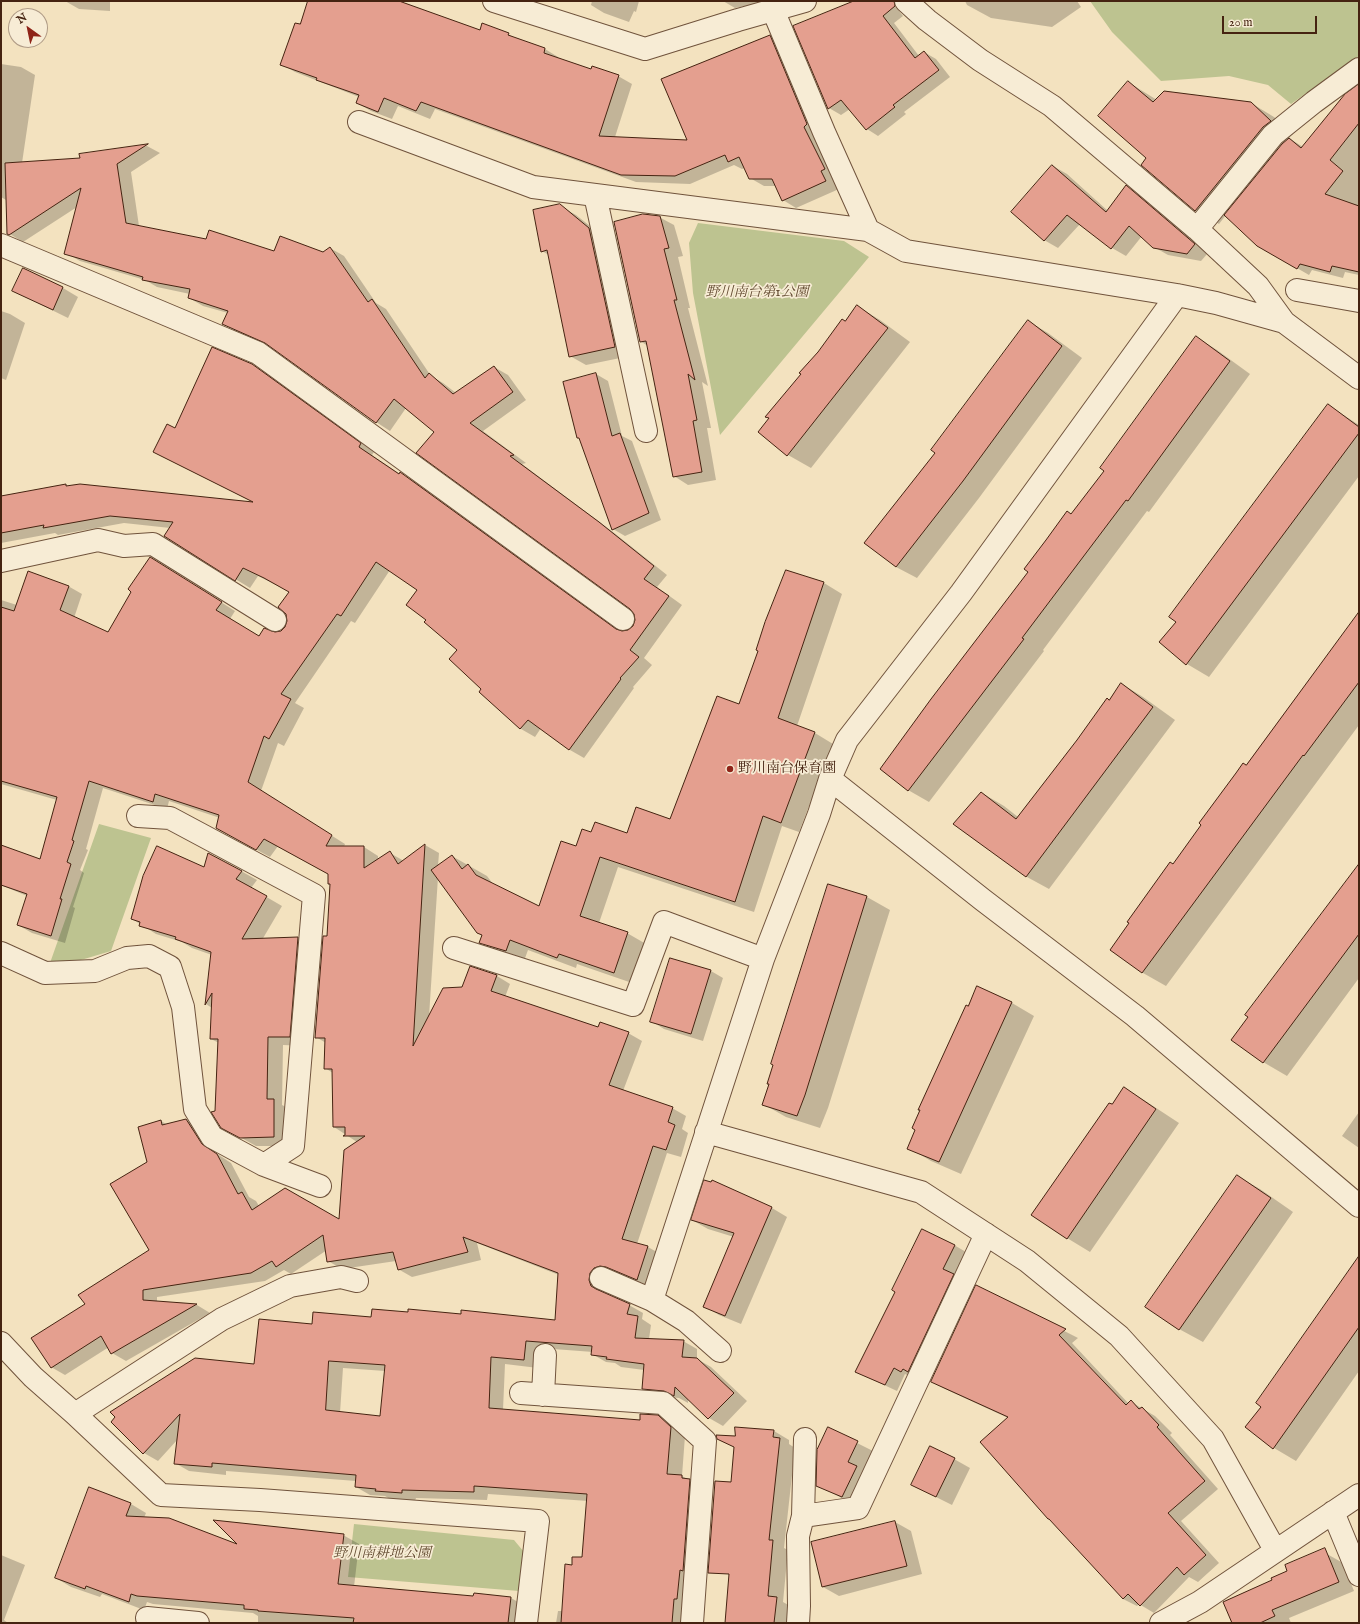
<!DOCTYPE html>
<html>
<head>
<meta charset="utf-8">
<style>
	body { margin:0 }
	#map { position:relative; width:1360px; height:1624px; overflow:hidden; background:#f3e2bf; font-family:"IM FELL English",serif }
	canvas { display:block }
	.frame { position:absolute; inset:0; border:2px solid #452311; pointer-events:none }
	.north { position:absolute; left:8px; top:8px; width:40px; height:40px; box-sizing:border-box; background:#f7ecd5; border:1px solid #b09c87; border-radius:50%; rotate:327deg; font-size:11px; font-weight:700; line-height:16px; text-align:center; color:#452311 }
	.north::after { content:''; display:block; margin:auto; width:14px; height:18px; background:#8f2418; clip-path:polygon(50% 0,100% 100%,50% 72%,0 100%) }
	.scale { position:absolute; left:1222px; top:16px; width:95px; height:18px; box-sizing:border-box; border:2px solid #452311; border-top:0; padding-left:5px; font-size:12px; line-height:14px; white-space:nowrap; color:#452311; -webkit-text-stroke:3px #f7ecd5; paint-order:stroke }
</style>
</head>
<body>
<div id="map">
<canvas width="1360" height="1624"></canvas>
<div class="frame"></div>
<div class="north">N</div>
<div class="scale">20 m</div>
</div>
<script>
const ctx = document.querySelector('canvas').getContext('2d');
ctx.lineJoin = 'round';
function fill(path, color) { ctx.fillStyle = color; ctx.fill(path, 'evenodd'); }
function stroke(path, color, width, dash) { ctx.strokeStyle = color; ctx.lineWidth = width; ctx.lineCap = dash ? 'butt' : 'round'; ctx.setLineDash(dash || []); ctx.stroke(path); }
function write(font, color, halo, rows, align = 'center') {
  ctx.font = font + ' "IM FELL English","Noto Serif JP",serif'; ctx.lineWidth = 3.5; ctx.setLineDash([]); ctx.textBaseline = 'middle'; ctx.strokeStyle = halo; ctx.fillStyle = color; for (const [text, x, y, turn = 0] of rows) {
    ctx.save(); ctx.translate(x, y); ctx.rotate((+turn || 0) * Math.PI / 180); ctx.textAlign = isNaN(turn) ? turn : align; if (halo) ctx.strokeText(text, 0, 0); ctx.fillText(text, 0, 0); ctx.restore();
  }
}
const green = new Path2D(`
	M1090 1H1359V56L1291 104 1268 85 1229 76 1161 81 1112 32Z
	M698 223 844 241 869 257 720 435 693 293 689 243Z
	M99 824 151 838 111 951 81 960 50 963Z
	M354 1524 514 1540 524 1552 519 1591 348 1577Z`);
const shadow = new Path2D(`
	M65 1H110V11L79 9Z
	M309 1H384L480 31 508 34 519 40 545 49 558 57V59L592 70 618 76 632 84 615 137 688 141 770 36 784 44 839 189 796 208 783 200 776 186H764L750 178 745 168 742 169 734 165 690 184 636 182 435 109 430 119 398 106 392 119 371 111 357 103 359 97 295 72 281 64 300 25Z
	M592 1H639L636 12 634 11 629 22 604 13 591 5Z
	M723 1H765V2L735 8Z
	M857 1H891L903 16 894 23 919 56 924 52 936 59 950 77 904 112 906 114 878 136 867 129 850 109 841 115 829 108Z
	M965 1H1077L1081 7 1052 27 991 18 967 5Z
	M1 64 21 67 35 75 22 163 81 159 80 155 147 146 160 153 131 172 139 226 207 240 275 252 323 253 330 248 344 256 376 303 386 309 431 376 443 383 456 393 494 367 508 375 526 400 483 431 526 463 522 464 613 532 667 575 657 587 682 605 644 658 652 665 633 687 634 688 584 758 570 750 541 728 535 737 521 729 480 691 482 689 459 650 428 619 418 590 390 570 355 623 351 621 295 703 304 708 284 746 278 743 261 791 345 844 344 847H364L378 856V860L390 853 404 861 425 845 439 853 438 866 452 856 487 876 493 884 540 908 576 847 592 833 628 834 671 820 740 705 787 571 824 583 842 594 797 726 815 733 833 744 799 832 782 826 754 912 618 867 599 923 627 933 646 944 632 983 577 964 576 968 528 950 524 961 499 953 481 943 483 935 438 877 429 1017 463 988 497 976 510 984 505 997 599 1028 628 1033 642 1041 623 1091 672 1108 686 1116 682 1129 688 1133 681 1157 667 1153 637 1244 648 1247 662 1255 652 1287 621 1274 615 1273 602 1288 605 1294 629 1305 643 1313 642 1319 651 1325 649 1339 683 1341 697 1349V1359L711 1367 747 1401 723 1426 709 1418 688 1399V1403L679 1398 657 1396 643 1388 644 1370 621 1367 615 1363 606 1362 592 1354 593 1352 540 1348 538 1368 505 1364 503 1410 641 1421 658 1416 672 1424 685 1436 682 1476 702 1488 690 1623H556L558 1611H563L573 1566 583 1558 588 1501 488 1494 487 1500 416 1498 415 1501 390 1499 385 1496 370 1495 356 1487V1481L226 1471V1475L189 1471 175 1463 178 1439 158 1461 144 1453 112 1422 255 1365 313 1325 372 1318 556 1321 559 1275 477 1243 481 1260 412 1277 398 1269 396 1261 342 1269 328 1261 327 1250 291 1274 284 1270 265 1281 157 1297V1302L197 1305 210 1313 126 1361 112 1353 109 1347 65 1375 51 1367 86 1305 150 1250 148 1163 161 1121 168 1125 186 1120 200 1128 216 1153 231 1163 249 1197 256 1201 259 1206 340 1221 357 1142 334 1127 333 1073 325 1068 326 1043 316 1037 328 937 331 885 329 883V874L278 846 270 857 231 836 220 818 169 801 167 809 103 788 86 849 88 850 80 870 84 873 73 907 75 908 65 943 32 933 18 925 27 896 1 885V846L41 860 57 800 1 784V600L17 605 68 586 82 594 74 618 108 634 164 566 235 611 230 619 259 637 281 632 286 627 288 621 290 592 258 576 250 588 165 536 170 528 124 523 58 535 55 533 1 543V497L66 485 69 487 255 503 154 452 176 430 251 365 266 373 374 452 372 455 400 474V473L414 481 621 632H628L634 627 636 621V614L436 432 406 408 390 431 376 422 273 347 237 332 223 324 228 313 203 306 189 298 190 294 157 287 145 280 80 261 66 253 77 207 23 242 8 233 6 200 1 197ZM343 1368 385 1371 381 1417 340 1413Z
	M1128 82 1157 100 1251 103 1274 117 1293 134 1289 138 1303 147 1359 88V275L1345 272 1343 278 1312 270 1309 275 1257 245 1226 215 1219 224 1196 210 1143 165 1148 158Z
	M1053 166 1067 174 1108 211 1126 187 1140 195 1208 253 1201 261 1168 255 1154 247 1142 236 1126 256 1112 248 1080 224 1058 248 1044 240Z
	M560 206 576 215 590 226 591 232 605 239 630 356 586 365 570 356 549 255 542 251Z
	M659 217 674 225 683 256 678 257 690 308H688L708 386 702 382 711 428H707L716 480 688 485 674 476 648 346 640 341Z
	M23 270 63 288 78 297 68 318 13 291Z
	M857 306 880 320 910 342 811 468 788 455 760 432Z
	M1 311 10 314 25 323 6 380 1 378Z
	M1028 321 1048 333 1082 358 979 498 917 578 896 567 936 453Z
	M1196 337 1217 350 1250 374 1149 512 1147 511 1043 650 1044 651 929 802 908 790 1029 572 1105 471Z
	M596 374 608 381 622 436 632 441 661 520 625 536 613 529 580 439 578 437Z
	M1328 405 1359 425V476L1209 677 1187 664 1160 642 1177 622Z
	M1359 613V725L1166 986 1143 973 1111 950Z
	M1122 684 1143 697 1175 720 1049 889 1027 877 954 824 982 793 1004 806 1018 817Z
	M1359 866V978L1287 1076 1263 1062 1233 1040Z
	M205 868 241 871 257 880 251 888 282 906 262 940 298 938 313 947 305 1046 283 1045 282 1105 290 1109 289 1146H256L238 1136 219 1043 211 1039 212 1008 206 1004 212 955 192 948 182 942 156 934 132 919Z
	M828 885 867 897 890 910 828 1108 820 1128 786 1117 763 1104Z
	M711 971 723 978 703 1041 664 1029 651 1021Z
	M978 988 1012 1003 1034 1016 961 1174 931 1161 909 1148Z
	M1124 1088 1147 1102 1179 1123 1090 1252 1067 1238 1112 1105Z
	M1359 1112V1148L1342 1136Z
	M1237 1176 1260 1189 1293 1212 1203 1342 1179 1329Z
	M712 1182 772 1208 787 1217 741 1324 719 1315 704 1306 734 1237 708 1229 692 1220Z
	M954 1245 966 1252 954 1275 965 1281 913 1378 905 1374 897 1391 856 1372Z
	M1359 1274V1371L1296 1461 1274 1448 1246 1427Z
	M976 1286 1078 1338 1072 1343 1129 1404 1131 1402 1155 1416 1172 1433 1170 1435 1218 1489 1181 1521 1219 1563 1198 1582 1189 1577 1154 1613 1139 1604 1137 1606 1123 1599 1052 1521 1008 1418 945 1389 932 1382Z
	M829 1429 873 1451 857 1506 817 1485Z
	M774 1431 789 1440V1444L795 1448 784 1548 788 1550 783 1602 792 1607 790 1623H726L730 1575 728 1574 735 1448 718 1439Z
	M954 1459 970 1468 952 1505 912 1485Z
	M90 1489 131 1504 146 1513 144 1518 241 1546 343 1535 359 1544 354 1587 474 1597 475 1594 511 1598 527 1607 525 1623H258V1616L253 1613 153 1604 147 1602 144 1610 102 1594 100 1597 71 1587 56 1578Z
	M895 1522 911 1531 922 1574 839 1596 823 1587 812 1543Z
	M1327 1554 1343 1563 1354 1591 1289 1618 1291 1623H1233L1310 1564Z
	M1 1555 25 1565 4 1620 8 1623H1Z`);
const building = new Path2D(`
	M308 1H399L480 30 482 23 509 33 508 35 545 48 544 53 591 69 592 66 619 75 599 136 687 140 661 79 770 35 807 124 804 127 825 169 821 171 826 181 782 201 772 179H749L739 157 728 162 725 155 675 176 621 175 421 102 416 111 384 98 378 112 356 103 359 95 316 80 317 78 280 65 295 23 300 24Z
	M854 1H894L895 6 883 16 915 58 924 51 939 70 893 105 895 107 866 130 841 100 828 109 793 26Z
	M1128 81 1153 102 1164 91 1251 102 1271 121 1263 127 1195 211 1141 165 1146 158 1098 116Z
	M1359 84V123L1330 160 1343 171 1325 194 1359 206V272L1332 266 1330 272 1300 264 1297 269 1257 246 1224 215 1282 144 1289 138 1301 148 1345 94Z
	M148 144 117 164 126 223 206 239 209 230 274 251 280 236 323 252 330 247 368 302 372 299 425 378 429 373 453 394 494 366 513 392 470 423 514 455 510 456 599 522 654 566 644 579 669 596 630 650 639 657 620 678 621 679 569 750 528 720 520 729 479 692 481 689 449 659 457 650 424 622 426 620 406 605 417 590 376 562 341 616 337 614 281 694 291 699 269 739 264 736 248 782 332 835 326 846H364V868L390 851 398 864 425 844 413 1046 443 988 462 987 470 966 497 975 491 991 598 1027 600 1022 629 1032 609 1085 673 1107 668 1122 675 1125 666 1150 653 1146 622 1239 648 1246 637 1280 606 1267 600 1266 594 1268 590 1273 589 1280 591 1286 596 1289 630 1304 627 1314 638 1316 635 1338 684 1340 682 1357 697 1358 734 1393 708 1419 675 1387 674 1396 664 1391 642 1389 644 1364 606 1359 607 1357 591 1355 592 1346 526 1341 524 1360 491 1357 489 1408 628 1419 640 1420V1414L658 1415 671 1427 667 1474 682 1475V1478L690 1479 683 1571 680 1570 677 1599H674L672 1623H561L565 1564 572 1565V1557H582L587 1494 474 1486V1492L402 1490V1493L375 1491 376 1489 355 1487 356 1475 212 1463V1467L174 1464 180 1414 143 1454 111 1422 115 1417 110 1412 195 1358 254 1364 259 1319 312 1324 313 1312 371 1317 372 1309 408 1312V1309L461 1314V1310L555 1320 558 1273 463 1237 468 1252 398 1270 393 1252 327 1262 323 1235 276 1267 272 1261 251 1273 143 1290V1300L197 1304 111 1354 101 1336 51 1368 31 1338 85 1304 78 1295 149 1250 110 1184 147 1162 138 1127 161 1120 162 1125 186 1119 202 1144 217 1154 238 1194 242 1192 252 1210 285 1188 339 1219 344 1150 365 1136H343L345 1135V1127H333L332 1069H324L325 1038H315L323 936H327L330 884H328V874L264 839 256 850 216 828 219 815 155 794 153 802 89 781 72 840 74 841 67 862 71 864 60 899H62L51 936 17 925 27 894 1 885V845L40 859 57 797 1 781V607L14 611 28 571 69 586 60 610 108 632 131 592 128 589 150 557 222 602 216 610 259 636 264 628 275 632 281 631 285 627 287 621 286 614 278 607 289 592 264 578 243 568 235 581 164 536 173 522 110 516 43 528 44 525 1 533V496L66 484V486L80 484 253 502 153 452 167 424 175 428 212 347 252 364 361 443 359 447 399 474 400 472 616 629 622 631 628 630 633 626 635 620 634 614 630 609 416 453 434 432 394 399 376 423 265 343 222 324 228 311 188 298 190 289 142 280 143 277 64 254 81 188 9 235 7 234 5 163 80 158 79 154ZM329 1361 385 1365 380 1416 326 1410Z
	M1052 165 1106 212 1126 185 1195 244 1187 254 1153 248 1129 226 1111 249 1067 215 1044 241 1011 212Z
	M560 204 589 228 615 347 569 357 547 250 541 252 533 210Z
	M643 214 660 216 669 248 664 249 677 300H674L695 380 688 374 697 420 693 421 702 472 673 477 646 341 640 342 614 222Z
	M23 268 63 287 53 310 12 291Z
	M857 305 888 328 787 456 758 432 769 418 765 417 801 374 799 373 818 352 842 319 845 321Z
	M1028 320 1062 346 963 481 896 567 864 543 935 453 931 450Z
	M1196 336 1230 361 1128 501 1126 500 1022 638 1024 639 908 791 880 769 931 699 1028 572 1024 569 1046 540 1067 511 1071 514 1104 471 1100 468Z
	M596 373 612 436 620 433 649 513 612 530 579 438H577L563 382Z
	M1328 404 1359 427V433L1186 665 1159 642 1176 622 1169 617Z
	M786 570 824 582 778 718 815 732 781 823 763 816 735 902 600 857 580 916 628 932 614 973 559 954 557 958 510 940 506 951 479 943 482 935 477 933 431 870 452 855 462 869 468 864 476 875 539 906 561 841 576 846 582 829 591 832 595 822 627 833 636 807 670 819 717 696 739 704 758 651 756 650 765 622Z
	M1359 612V682L1304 756 1303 755 1142 973 1110 950 1129 923 1127 922 1170 862 1173 864 1201 825 1199 823 1236 773 1243 763 1246 765Z
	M1121 683 1153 707 1026 877 953 824 981 792 1016 819 1077 740 1107 698 1109 700Z
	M157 846 204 867 208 853 242 871 236 879 267 896 242 939 298 937 290 1037H268L267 1099H274V1137L240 1138 221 1128 211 1112 215 1111 218 1039H210L212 993 205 1005 211 952 175 939 176 937 139 926 140 922 131 919 143 876Z
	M1359 864V934L1263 1063 1231 1040 1248 1017 1245 1015Z
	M828 884 867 896 805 1095 797 1116 762 1105 769 1084H767L773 1065 771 1064Z
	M670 958 711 970 691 1034 650 1022Z
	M977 986 1012 1002 939 1162 907 1149 915 1130 912 1128 920 1110H918L966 1005 968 1006Z
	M1124 1087 1156 1109 1067 1239 1031 1215 1109 1103 1112 1104Z
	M1237 1175 1271 1198 1179 1330 1145 1307Z
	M704 1180 711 1182 712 1180 772 1207 725 1316 703 1307 734 1233 691 1220Z
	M922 1229 955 1245 943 1269 954 1274 908 1372 903 1369 901 1372 894 1368 885 1385 855 1372 895 1292 892 1290Z
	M1359 1256V1327L1273 1449 1245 1427 1261 1407 1256 1403Z
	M976 1285 1066 1329 1059 1335 1126 1405 1131 1400 1139 1409 1142 1407 1159 1425 1157 1427 1205 1481 1168 1513 1206 1555 1184 1575 1177 1567 1140 1606 1128 1594 1123 1599 1049 1519H1048L980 1442 1008 1417 931 1382Z
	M735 1427 774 1430 773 1437 780 1438 769 1540H773L768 1596 777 1597 774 1623H725L729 1574 708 1573 715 1481 731 1482 734 1447 717 1439 716 1435 735 1436Z
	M828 1427 858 1441 848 1462 857 1466 842 1497 816 1486 817 1450Z
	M930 1446 955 1458 936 1497 911 1485Z
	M89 1487 131 1503 126 1516 169 1518 237 1544 213 1520 344 1534 338 1584 473 1596 474 1593 511 1597 508 1623H353L354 1618 258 1611V1610L244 1609V1605L137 1596 131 1594 129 1602 86 1586 85 1589 55 1578Z
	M895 1521 907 1566 822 1587 811 1542Z
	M1325 1548 1339 1582 1272 1610 1275 1616 1260 1623H1232L1223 1602 1272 1580 1271 1578 1287 1571 1285 1565Z`);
const minor = new Path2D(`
	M494 1 645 49 738 20 805 1
	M906 1 927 20 980 60 1052 106 1197 229 1258 286 1284 322 1359 378
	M773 10 824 132 868 230
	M359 122 533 187 868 230 906 251 1177 295 1216 303 1284 322
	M595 195 646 431
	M1197 229 1273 135 1314 102 1359 69
	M1 245 258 353 623 619
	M1297 290 1359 301
	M1 561 98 540 124 546 153 544 275 620
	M830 779 983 900 1135 1016 1359 1206
	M454 948 633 1005 664 922 763 959
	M1 953 45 973 95 971 127 958 149 956 170 967 183 1007 195 1109 212 1137 264 1165 293 1146 314 895 170 818 138 816
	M706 1132 921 1192 1027 1261 1119 1336 1213 1439 1275 1550
	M264 1165 320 1186
	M601 1278 652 1300 686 1321 720 1351
	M652 1300 763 959 819 814 830 779 847 740 961 593 1177 295
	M1 1343 33 1377 75 1414 161 1495 260 1500 538 1521 526 1623
	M521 1393 663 1403 705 1441 692 1623
	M543 1395 545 1355
	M75 1414 222 1319 290 1286 341 1277 357 1281
	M1333 1512 1359 1575
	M803 1516 858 1508 986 1234
	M147 1618 198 1623
	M798 1623 799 1606 798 1536 803 1516 805 1439
	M1161 1623 1200 1602 1359 1495`);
const markers = [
	[730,769,4,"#8f2418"]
];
const parkNames = [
	["野川南台第1公園",757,293],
	["野川南耕地公園",382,1554]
];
const poiNames = [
	["野川南台保育園",738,769]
];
fill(green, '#bdc390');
fill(shadow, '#0003');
fill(building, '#e49f8f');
stroke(building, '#452311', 1);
stroke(minor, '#70533c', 24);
stroke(minor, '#f7ecd5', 22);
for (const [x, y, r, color] of markers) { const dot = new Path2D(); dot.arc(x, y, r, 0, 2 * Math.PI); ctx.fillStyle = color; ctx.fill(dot); stroke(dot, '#f7ecd5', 1.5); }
write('italic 14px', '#634b31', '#f7ecd5', parkNames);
write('14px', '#452311', '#f7ecd5', poiNames, 'left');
</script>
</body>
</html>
